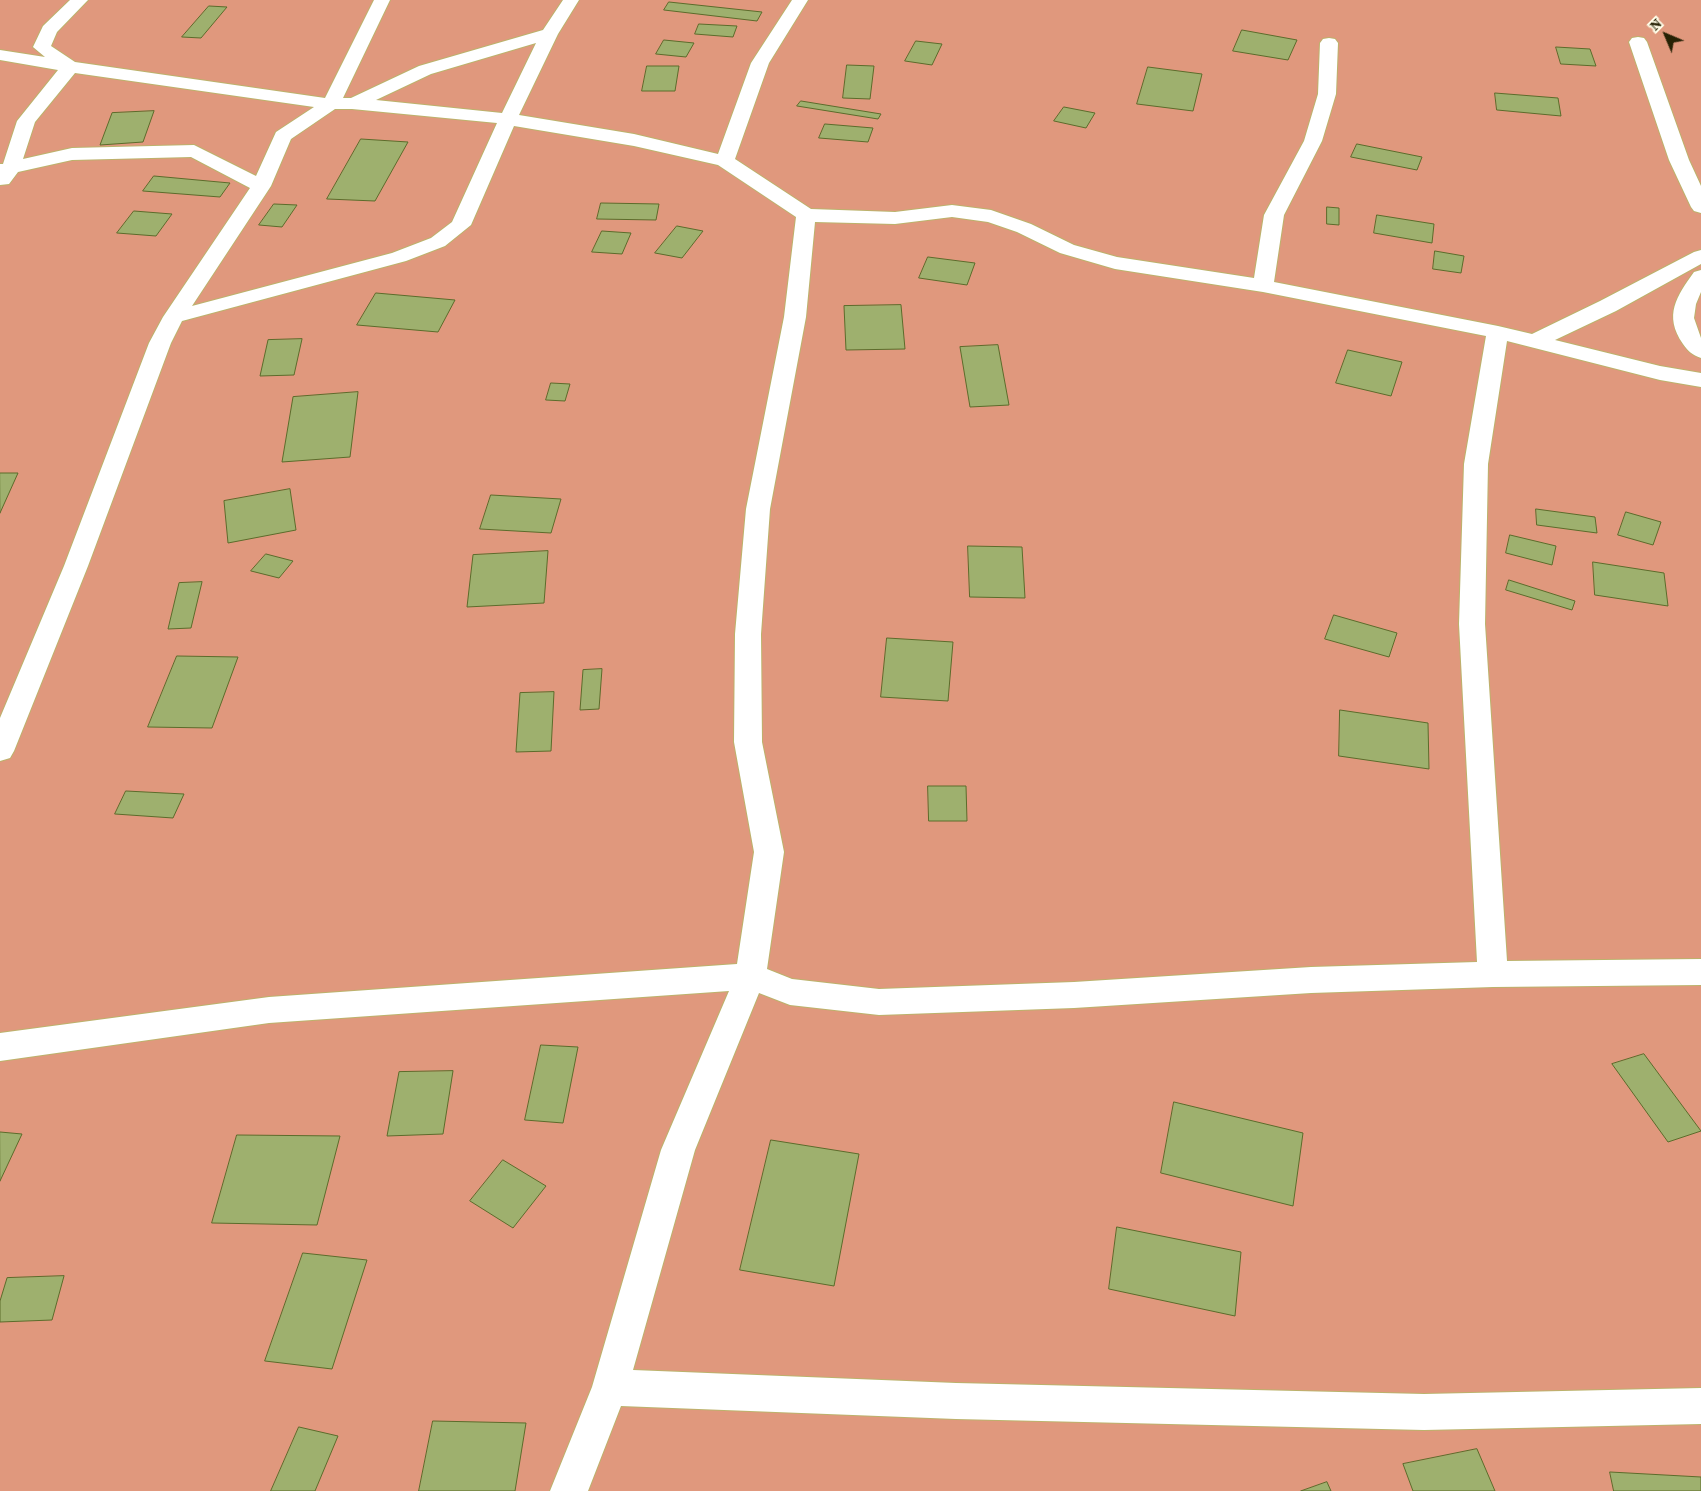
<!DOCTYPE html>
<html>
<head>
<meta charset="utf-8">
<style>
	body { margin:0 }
	#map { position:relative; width:1701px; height:1491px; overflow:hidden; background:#e6dc94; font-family:"Source Serif 4",serif }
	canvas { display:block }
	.north { position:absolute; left:1641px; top:10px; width:50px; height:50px; -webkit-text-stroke:4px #fefbe6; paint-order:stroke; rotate:315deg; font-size:14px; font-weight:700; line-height:20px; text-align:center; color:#262104 }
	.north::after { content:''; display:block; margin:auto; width:18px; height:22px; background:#262104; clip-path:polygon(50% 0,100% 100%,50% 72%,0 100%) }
</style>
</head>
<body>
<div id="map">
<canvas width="1701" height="1491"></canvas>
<div class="north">N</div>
</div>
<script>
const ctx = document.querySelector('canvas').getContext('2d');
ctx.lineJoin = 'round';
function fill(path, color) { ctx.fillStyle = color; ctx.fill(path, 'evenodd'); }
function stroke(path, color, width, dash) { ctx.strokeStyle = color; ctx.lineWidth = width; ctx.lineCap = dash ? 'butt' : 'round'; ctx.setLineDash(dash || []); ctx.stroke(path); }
const green = new Path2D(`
	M0 0H1701V1491H0Z`);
const building = new Path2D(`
	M669 2 762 12 757 21 664 10Z
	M209 6 227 7 201 38 182 37Z
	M699 24 737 26 733 37 695 34Z
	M1242 30 1297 40 1288 60 1233 51Z
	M664 40 694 43 686 57 656 54Z
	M916 41 942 44 932 65 905 61Z
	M1556 47 1590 49 1596 66 1561 64Z
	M847 65 874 66 870 99 843 98Z
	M647 66H679L675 91H642Z
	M1148 67 1202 74 1193 111 1137 104Z
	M1495 93 1558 98 1561 116 1497 110Z
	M801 101 881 114 878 119 797 106Z
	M1064 107 1095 113 1086 128 1054 121Z
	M154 111 143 142 100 145 112 113Z
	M825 124 873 128 868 142 819 138Z
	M361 139 408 142 375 201 327 199Z
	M1357 144 1422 157 1417 170 1351 157Z
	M154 176 230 183 220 197 143 191Z
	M601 203 659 204 656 220 597 219Z
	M274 204 297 205 282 227 259 225Z
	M1327 207 1339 208V225L1327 224Z
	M134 211 172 214 156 236 117 233Z
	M1377 215 1434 224 1432 243 1374 233Z
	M677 226 703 231 682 258 655 253Z
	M602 231 631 233 622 254 592 252Z
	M1435 251 1464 256 1461 273 1433 269Z
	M928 257 975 263 967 285 919 278Z
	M376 293 455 300 438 332 357 325Z
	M901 305 905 349 846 350 844 306Z
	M302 339 294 375 260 376 268 340Z
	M998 345 1009 405 970 407 960 347Z
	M1348 350 1402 362 1391 396 1336 383Z
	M551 383 570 384 565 401 546 400Z
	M358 392 350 457 282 462 293 397Z
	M0 473H18L0 513Z
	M290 489 296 530 228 543 224 501Z
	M491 495 561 499 551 533 480 529Z
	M1536 509 1595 517 1597 533 1537 525Z
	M1626 512 1661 522 1653 545 1618 535Z
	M1510 535 1556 546 1552 565 1506 553Z
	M968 546 1022 547 1025 598 970 597Z
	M548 551 544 603 467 607 473 555Z
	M266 554 293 561 279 578 251 571Z
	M1593 562 1664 573 1668 606 1595 595Z
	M1509 580 1575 601 1572 610 1506 590Z
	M202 582 191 628 168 629 179 583Z
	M1334 615 1397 633 1389 657 1325 639Z
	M887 638 953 642 948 701 881 697Z
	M177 656 238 657 212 728 148 727Z
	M602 669 599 709 580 710 583 670Z
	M554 692 551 751 516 752 520 693Z
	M1340 710 1428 723 1429 769 1339 756Z
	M928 786H966L967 821H929Z
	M126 791 184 794 173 818 115 814Z
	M541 1045 578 1047 563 1123 525 1120Z
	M1644 1054 1701 1131 1668 1142 1612 1064Z
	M453 1071 443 1134 387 1136 399 1072Z
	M1174 1102 1303 1133 1293 1206 1161 1173Z
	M0 1132 22 1134 0 1181Z
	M237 1135 340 1136 317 1225 212 1223Z
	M771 1140 859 1154 834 1286 740 1270Z
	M503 1160 546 1186 513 1228 470 1201Z
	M1117 1227 1241 1252 1235 1316 1109 1289Z
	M303 1253 367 1260 332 1369 265 1361Z
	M64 1276 52 1320 0 1322V1301L7 1278Z
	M433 1421 526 1423 515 1491H419Z
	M299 1427 338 1436 315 1491H271Z
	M1477 1449 1495 1491H1413L1403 1464Z
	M1610 1472 1701 1477V1491H1614Z
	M1327 1482 1331 1491H1301Z`);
const street = new Path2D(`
	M70 0H88L57 32 51 46 75 62 325 98 374 0H390L343 98H351L419 66 543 30 563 0H579L558 34 519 115 634 134 718 154 751 63 792 0H808L769 63 735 159 811 209 895 212 952 205 991 210 1031 224 1074 245 1117 257 1254 278 1264 215 1304 141 1318 94 1320 43 1323 39 1329 38 1335 39 1338 43 1336 94 1322 141 1284 215 1274 282 1498 326 1532 334 1600 301 1694 252 1701 250V264L1616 311 1555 340 1660 366 1701 373V387L1660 380 1507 341 1488 464 1485 624 1507 961 1701 959V985L1493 987 1311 993 1074 1008 879 1015 790 1005 759 993 695 1150 633 1370 956 1383 1424 1394 1701 1388V1424L1424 1430 956 1419 621 1406 588 1491H550L592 1387 661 1150 729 991 269 1023 0 1061V1033L269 997 737 964 754 852 734 742 735 634 746 509 784 317 796 217 718 165 634 146 514 126 471 225 445 246 406 261 182 321 171 343 88 566 14 751 10 758 0 761V718L64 566 149 343 163 317 250 188 191 157 72 160 18 172 9 184 0 185V164H3L17 121 58 70 0 60V50L45 57 33 47 43 26ZM536 43 502 113 376 100 431 74ZM75 73 314 107 276 132 256 176 194 145 72 148 23 159 35 122ZM335 109H352L497 123 452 222 431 238 392 253 192 306 271 186 291 139ZM952 217 988 222 1017 232 1060 253 1115 269 1263 292 1486 336 1464 464 1459 624 1477 962 1311 967 1074 982 879 989 792 979 767 969 784 852 762 742 761 634 770 509 806 317 815 222 895 224Z
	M1638 37 1644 38 1647 42 1689 160 1701 186V213L1694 211 1691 207 1669 160 1629 42 1632 38Z
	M1701 270V292L1696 304 1694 318 1701 338V358C1692 355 1688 351 1683 344 1663 315 1677 296 1694 272Z`);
fill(green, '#e0987d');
fill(building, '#9eb06e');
stroke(building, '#5c6c2b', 1);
stroke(street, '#bcb26c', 2);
fill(street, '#fff');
</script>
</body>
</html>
